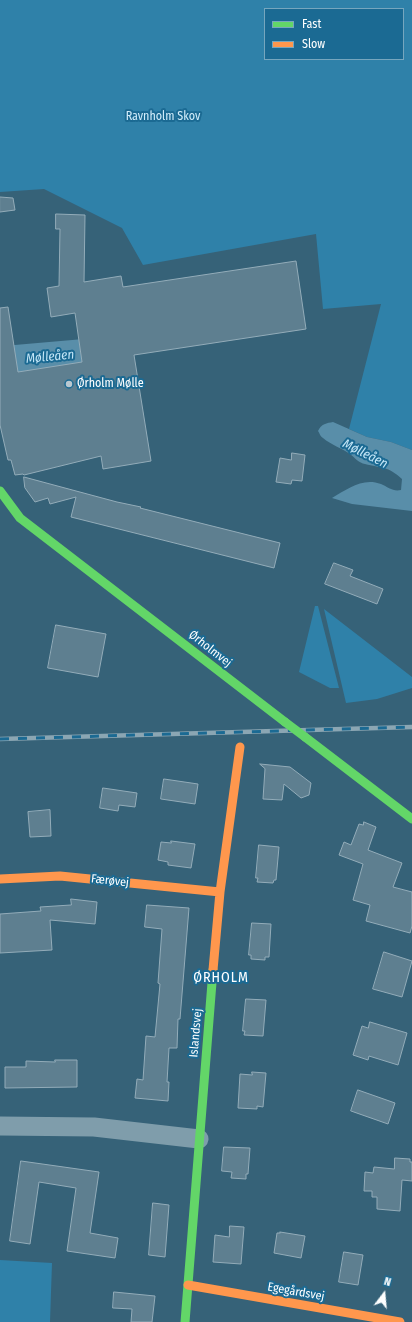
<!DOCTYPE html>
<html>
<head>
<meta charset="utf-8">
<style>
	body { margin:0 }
	#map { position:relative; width:412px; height:1322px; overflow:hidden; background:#366278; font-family:"Fira Sans Condensed",sans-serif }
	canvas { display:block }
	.legend { position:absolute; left:264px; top:8px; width:140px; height:52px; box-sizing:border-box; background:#1b6a93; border:1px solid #76a6be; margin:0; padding:5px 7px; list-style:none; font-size:12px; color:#fff }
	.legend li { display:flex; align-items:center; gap:8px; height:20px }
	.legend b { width:20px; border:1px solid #76a6be }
	.north { position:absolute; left:364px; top:1274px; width:40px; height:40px; -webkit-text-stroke:3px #1b6a93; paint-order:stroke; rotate:16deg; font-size:11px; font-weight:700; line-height:16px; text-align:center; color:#fff }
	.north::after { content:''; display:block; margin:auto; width:14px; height:18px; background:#fff; clip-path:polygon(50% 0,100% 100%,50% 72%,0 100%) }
</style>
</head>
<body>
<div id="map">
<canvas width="412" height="1322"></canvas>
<ul class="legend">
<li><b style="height:5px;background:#63d668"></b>Fast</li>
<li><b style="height:5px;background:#ff974d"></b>Slow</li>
</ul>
<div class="north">N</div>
</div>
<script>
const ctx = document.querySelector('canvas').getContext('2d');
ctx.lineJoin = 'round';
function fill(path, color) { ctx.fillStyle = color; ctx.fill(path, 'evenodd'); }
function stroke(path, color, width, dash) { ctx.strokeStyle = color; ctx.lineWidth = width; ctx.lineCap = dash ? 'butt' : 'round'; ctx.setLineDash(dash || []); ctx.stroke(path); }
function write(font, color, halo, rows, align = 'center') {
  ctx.font = font + ' "Fira Sans Condensed",sans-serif'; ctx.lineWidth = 4; ctx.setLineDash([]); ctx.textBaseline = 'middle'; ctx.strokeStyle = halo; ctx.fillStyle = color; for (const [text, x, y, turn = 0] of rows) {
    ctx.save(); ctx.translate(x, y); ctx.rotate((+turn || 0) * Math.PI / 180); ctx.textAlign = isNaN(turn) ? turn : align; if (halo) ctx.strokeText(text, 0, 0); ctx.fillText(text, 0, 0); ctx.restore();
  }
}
const green = new Path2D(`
	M0 0H412V450L391 442 367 437 349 429 381 304 323 309 316 234 143 265 122 228 44 189 0 192ZM265 9H403V59H265Z
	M315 606H318L339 688H330L299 672Z
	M324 609 412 677V688L377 699 346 703Z
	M0 1260 52 1263 50 1322H0Z`);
const water = new Path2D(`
	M333 422 367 437 391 442 412 450V511L352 504 332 498C347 489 363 477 381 484 388 487 393 492 401 490L402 479C388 466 381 468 365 464 359 463 355 458 350 454 342 448 331 445 323 438 320 436 320 434 318 431 321 424 327 423 333 422Z`);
const river = new Path2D(`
	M16 360 85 354`);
const building = new Path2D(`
	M0 197 13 198 15 210 0 212Z
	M56 214 85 215 84 282 121 276 123 287 296 261 306 329 134 355 151 461 103 469 101 456 24 475 23 474 15 475 11 460H8L0 425V308L8 307 18 372 82 362 75 313 51 317 47 288 59 286 60 229H56Z
	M292 453 305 455 302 481 292 480 291 484 276 482 280 458 291 460Z
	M24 477 117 502 141 507 140 508 280 543 274 568 71 517 76 497 50 504 48 498 35 502 25 488Z
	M334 563 353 570 350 576 383 589 377 604 325 584Z
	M56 625 106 634 98 677 48 668Z
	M260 764 290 767 311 783 309 795 301 798 284 784 282 800 263 799 265 769Z
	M164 779 198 784 195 804 161 799Z
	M103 788 137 793 135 807 119 805 118 811 100 808Z
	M50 810 51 836 30 837 28 812Z
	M364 822 376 827 368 850 402 863 393 887 412 892V926L410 933 366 921 370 905 353 900 363 864 339 855 344 842 351 845 359 824 363 825Z
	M171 841 195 844 191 868 168 865V862L158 860 161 842 171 843Z
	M259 845 279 847 276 880H274L273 883 257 882 258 878H256Z
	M71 899 97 902 95 924 50 920 52 950 0 953V914L41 911 40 907 71 905Z
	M147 905 189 908 180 1019H178L177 1048H169L167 1082H169L168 1101 135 1098 137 1079 143 1080 146 1036 155 1037 160 984 158 983 162 929 145 927Z
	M252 923 271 924 269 957H265V960L251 959V955H249Z
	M384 952 412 961 402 997 373 989Z
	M246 999 266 1000 263 1036 244 1035 245 1031H243Z
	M370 1022 407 1033 398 1065 369 1056 368 1060 353 1055 362 1026 368 1028Z
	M55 1060H77V1087L5 1088V1067H26V1061L55 1062Z
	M252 1072 266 1073 263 1107 257 1106V1109L238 1108 240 1074 252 1075Z
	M358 1090 395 1103 388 1124 351 1111Z
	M224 1147 250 1148 248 1174H246V1179L231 1178 232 1172 222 1171Z
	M395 1158 410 1159V1162H412V1181L402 1180 400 1211 377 1209V1197H372V1191H364L365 1172 373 1173 374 1167 394 1169Z
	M21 1161 99 1172 90 1233 118 1238 115 1258 67 1251 76 1188 39 1182 30 1244 10 1241Z
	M153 1203 169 1205 165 1257 149 1255Z
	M230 1226 244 1227 241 1264 213 1262 215 1235 229 1237Z
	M280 1232 305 1236 301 1258 274 1253 277 1233H280Z
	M344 1252 363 1255 358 1285 339 1282Z
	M114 1292 155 1296 152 1322H131L132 1309 113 1308Z`);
const street = new Path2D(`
	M0 1126 94 1127 199 1139`);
const fast = new Path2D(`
	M0 491 20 518 285 722
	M305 737 412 819
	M185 1322 213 970`);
const slow = new Path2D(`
	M0 879 60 876 220 892
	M213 970 220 892 240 747
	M188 1285 400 1322`);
const rail = new Path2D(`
	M0 739 412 727`);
const fastBridge = new Path2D(`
	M285 722 305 737`);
const markers = [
	[69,384,4,"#b9c8d0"]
];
const parkNames = [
	["Ravnholm Skov",163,117]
];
const poiNames = [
	["Ørholm Mølle",77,384]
];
const streetNames = [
	["Ørholmvej",210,649,38],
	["Færøvej",110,881,6],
	["Islandsvej",196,1033,-85],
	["Egegårdsvej",296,1292,10]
];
const waterNames = [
	["Mølleåen",50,357,-5],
	["Mølleåen",365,454,27]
];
const quarterNames = [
	["ØRHOLM",221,978]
];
fill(green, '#2f81a9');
fill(water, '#598ea9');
stroke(river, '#598ea9', 30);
fill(building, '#5e7f90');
stroke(building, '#93acb9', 1);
stroke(street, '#7f9dab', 19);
stroke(fast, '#63d668', 9);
stroke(slow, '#ff974d', 9);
stroke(rail, '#8ba6b3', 4.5);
stroke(rail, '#1b6a93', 3, [9]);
stroke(fastBridge, '#63d668', 9);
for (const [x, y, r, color] of markers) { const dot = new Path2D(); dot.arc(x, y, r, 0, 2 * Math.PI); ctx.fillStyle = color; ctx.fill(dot); stroke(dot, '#1b6a93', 1.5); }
write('12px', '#d2edfb', '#1b6a93', parkNames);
write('12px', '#fff', '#1b6a93', poiNames, 'left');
write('12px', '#fff', '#1b6a93', streetNames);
write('italic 13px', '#c3e6f7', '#1b6a93', waterNames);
ctx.letterSpacing = '1px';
write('14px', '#fff', '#1b6a93', quarterNames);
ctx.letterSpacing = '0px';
</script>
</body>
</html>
